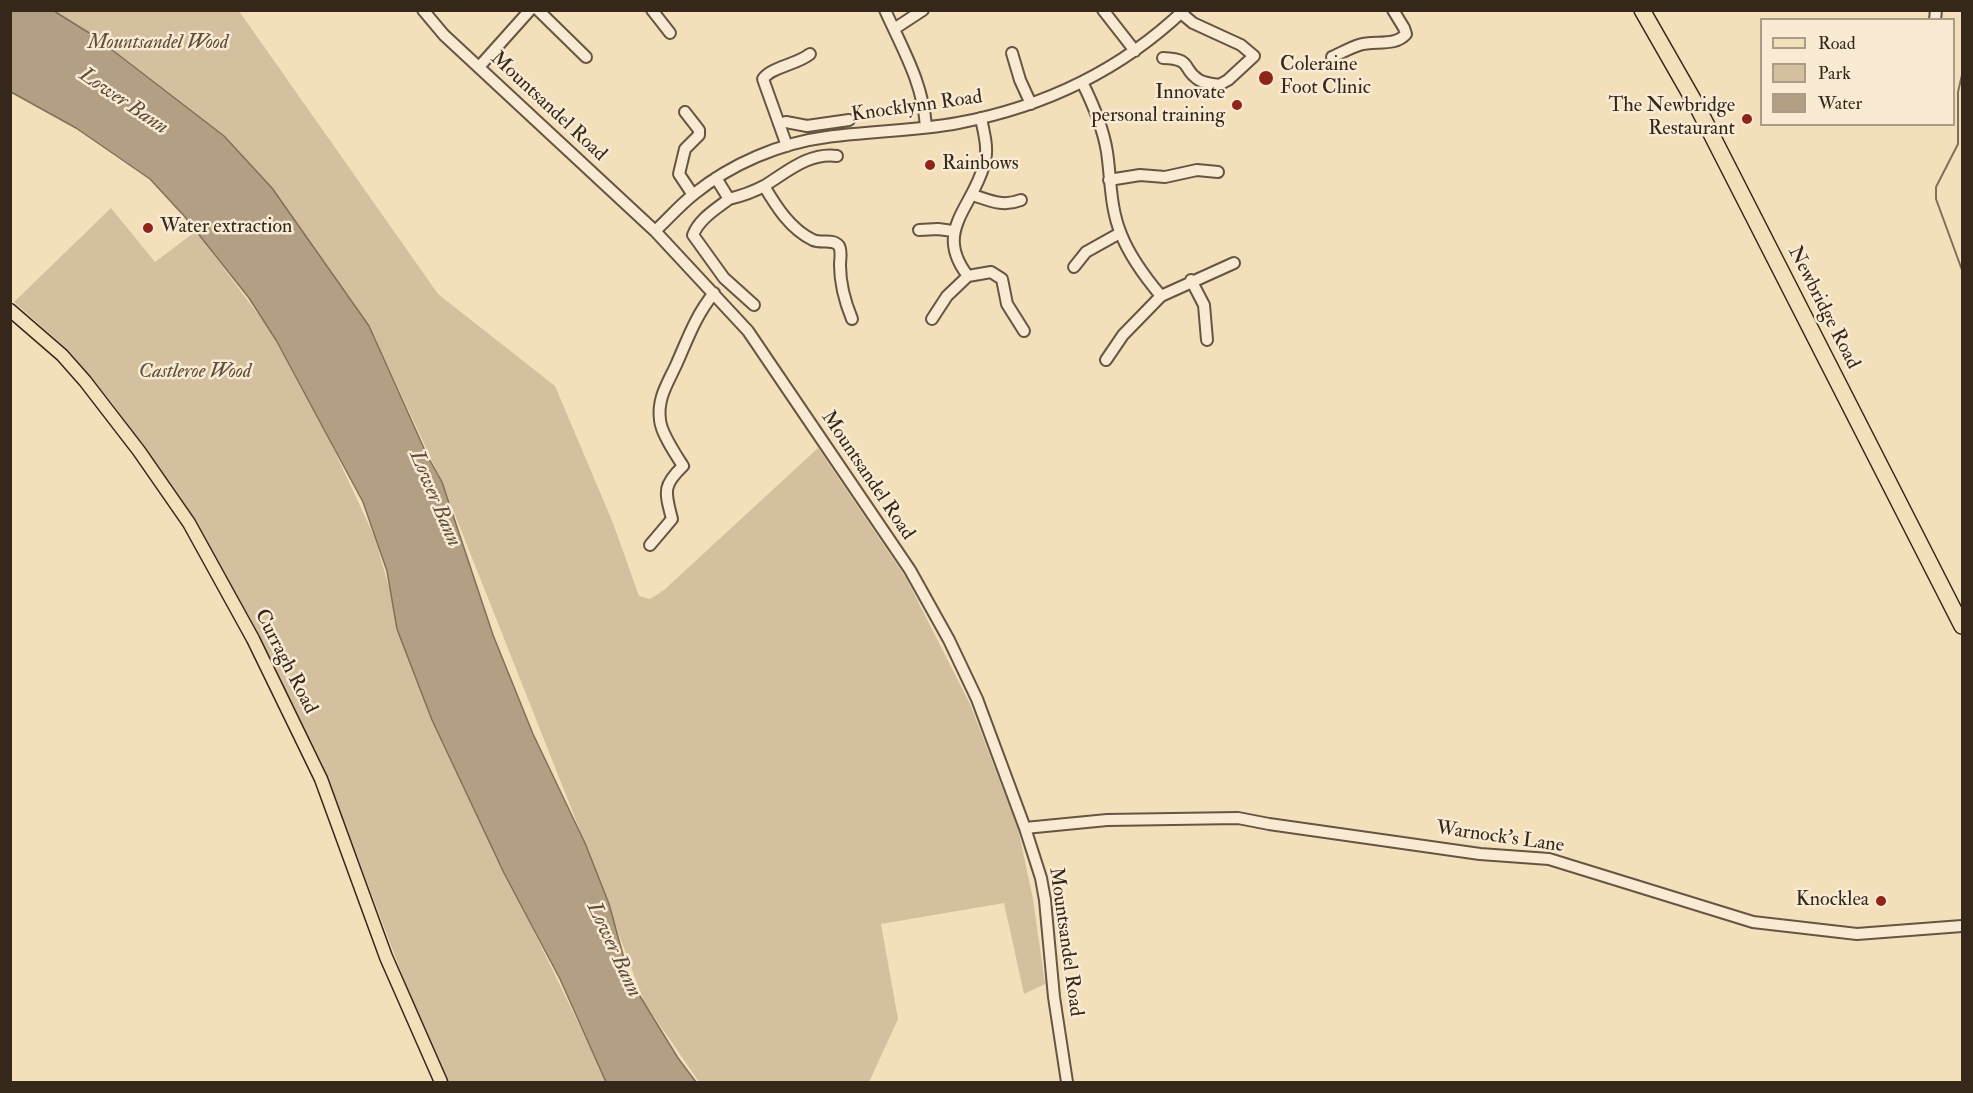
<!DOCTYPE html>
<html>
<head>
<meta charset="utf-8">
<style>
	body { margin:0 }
	#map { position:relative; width:1973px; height:1093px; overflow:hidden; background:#f4dfbb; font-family:"IM FELL Double Pica",serif }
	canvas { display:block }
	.frame { position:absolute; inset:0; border:12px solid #352719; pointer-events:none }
	.legend { position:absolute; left:1760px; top:18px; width:195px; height:108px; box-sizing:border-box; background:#f8ead3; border:2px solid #aa9c89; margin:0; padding:8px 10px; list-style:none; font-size:18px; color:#352719 }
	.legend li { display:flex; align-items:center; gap:12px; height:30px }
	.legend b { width:30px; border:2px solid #aa9c89 }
</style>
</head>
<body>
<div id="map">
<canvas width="1973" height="1093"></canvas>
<div class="frame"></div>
<ul class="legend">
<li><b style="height:8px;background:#f4dfbb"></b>Road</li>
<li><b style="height:16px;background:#d4c09f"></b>Park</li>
<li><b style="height:16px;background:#b3a084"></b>Water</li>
</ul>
</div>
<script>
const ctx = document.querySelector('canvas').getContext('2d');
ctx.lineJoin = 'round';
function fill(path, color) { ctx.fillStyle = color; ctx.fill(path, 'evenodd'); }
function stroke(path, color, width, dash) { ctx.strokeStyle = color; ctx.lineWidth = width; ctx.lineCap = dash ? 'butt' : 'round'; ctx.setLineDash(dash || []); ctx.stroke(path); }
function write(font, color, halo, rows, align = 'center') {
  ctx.font = font + ' "IM FELL Double Pica",serif'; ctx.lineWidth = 5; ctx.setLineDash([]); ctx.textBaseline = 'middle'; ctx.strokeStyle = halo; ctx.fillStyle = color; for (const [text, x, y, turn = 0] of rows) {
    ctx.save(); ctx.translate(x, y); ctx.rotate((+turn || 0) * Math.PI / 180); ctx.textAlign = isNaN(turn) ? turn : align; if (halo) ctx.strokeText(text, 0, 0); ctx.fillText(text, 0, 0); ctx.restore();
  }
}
const green = new Path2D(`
	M54 11H239L438 294 555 386 613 523 639 596 650 599 664 590 818 448 906 578 970 704 1018 829 1033 899 1045 984 1024 994 1004 903 881 924 898 1019 869 1082H699L644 1002 585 843 442 482 369 326 272 188 250 163 160 87 94 36Z
	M111 208 155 262 196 231 269 329 329 439 375 538 410 662 454 767 607 1082H448L406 985 322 763 242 605 202 532 112 403 68 350 14 302Z`);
const water = new Path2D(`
	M11 10 54 11 94 36 224 136 272 188 369 326 427 455 442 482 493 635 533 734 585 843 609 904 630 980 678 1058 696 1082H606L560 979 504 873 432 720 397 629 387 571 363 502 276 340 249 298 185 217 150 179 76 128 11 92Z`);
const stream = new Path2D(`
	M1962 75 1958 92V144L1936 187V199L1962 270`);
const minor = new Path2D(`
	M423 10 444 35 655 231 748 331 910 570 949 640 977 699 1025 828 1041 878 1045 900 1054 997 1067 1082
	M538 10 586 57
	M652 10 670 33
	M885 10C903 50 923 83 926 127
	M1103 10 1135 51
	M1935 20 1936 10
	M894 29 923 10
	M1012 53 1020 80 1031 104
	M1332 57C1341 53 1350 48 1359 45 1374 40 1395 47 1406 34L1404 28 1393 10
	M1163 58C1194 59 1181 69 1199 80 1204 83 1213 84 1219 85L1228 80 1254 56 1241 45 1193 23 1181 13
	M479 67 530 10
	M1082 82C1093 104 1103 127 1107 152 1111 179 1110 208 1121 234 1130 257 1145 277 1161 296L1123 335 1106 360
	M685 112 699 130V135L685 149 679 174 693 195
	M779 124 786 122 807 126 849 120
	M787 146 763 79C771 67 796 65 810 54
	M716 178 729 199C716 209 699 219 693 235L724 278 754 305
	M1109 180 1140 175 1165 177 1197 170 1218 172
	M764 186C776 206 790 229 813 240 822 244 833 238 839 246 842 252 840 259 840 265 840 283 845 302 852 319
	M973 195C991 201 1003 207 1021 200
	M729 199C741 196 753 192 764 186 787 172 809 152 837 156
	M919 230 938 229 953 231
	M655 231C668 219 680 205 694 194 731 164 780 143 827 137 871 131 915 131 958 123 1043 107 1121 70 1184 10
	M1074 267 1086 252 1120 233
	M968 276 991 272 1002 279 1007 304 1024 331
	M1191 280 1204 305 1207 340
	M1161 296 1234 263
	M932 319 947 296 968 276C933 231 972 209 984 165 989 149 984 134 981 118
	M650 545 672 519C665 492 662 486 683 466 676 455 661 433 660 420 657 398 668 383 677 363 688 338 696 315 714 293
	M1025 828 1107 820 1238 818 1269 824 1480 854 1549 859 1753 922 1857 934 1962 926`);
const major = new Path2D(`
	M10 310 62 355 85 381 139 451 189 523 253 639 321 779 386 957 441 1082`);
const highway = new Path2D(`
	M1642 10 1698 108 1962 626`);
const markers = [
	[1266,78,8,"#8f2418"],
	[1237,105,6,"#8f2418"],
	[1747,119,6,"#8f2418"],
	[930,165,6,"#8f2418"],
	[148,228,6,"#8f2418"],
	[1881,901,6,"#8f2418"]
];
const parkNames = [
	["Mountsandel Wood",158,44],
	["Castleroe Wood",195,373]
];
const poiNames = [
	["Coleraine",1280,66],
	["Foot Clinic",1280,89],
	["Innovate",1225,94,"right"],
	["personal training",1225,117,"right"],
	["The Newbridge",1735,107,"right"],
	["Restaurant",1735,130,"right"],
	["Rainbows",942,165],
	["Water extraction",160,228],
	["Knocklea",1869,901,"right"]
];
const streetNames = [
	["Mountsandel Road",548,107,43],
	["Knocklynn Road",917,107,-8],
	["Newbridge Road",1823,308,63],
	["Mountsandel Road",867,476,56],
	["Curragh Road",285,662,63],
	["Warnock's Lane",1500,838,8],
	["Mountsandel Road",1065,942,82]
];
const waterNames = [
	["Lower Bann",123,102,34],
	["Lower Bann",434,499,67],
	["Lower Bann",613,950,65]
];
fill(green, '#d4c09f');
fill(water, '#b3a084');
stroke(water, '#817059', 1.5);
stroke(stream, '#817059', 2);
stroke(minor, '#655542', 14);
stroke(major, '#352719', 15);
stroke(highway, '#352719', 18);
stroke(minor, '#f8ead3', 10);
stroke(major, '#f4dfbb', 12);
stroke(highway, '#f4dfbb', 15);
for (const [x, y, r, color] of markers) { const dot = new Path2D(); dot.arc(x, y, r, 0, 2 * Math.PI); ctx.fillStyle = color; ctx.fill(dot); stroke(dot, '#f8ead3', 2); }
write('italic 20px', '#5d4d3a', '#f8ead3', parkNames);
write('20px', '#352719', '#f8ead3', poiNames, 'left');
write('20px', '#352719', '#f8ead3', streetNames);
write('italic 21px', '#5b4b39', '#f8ead3', waterNames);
</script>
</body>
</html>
